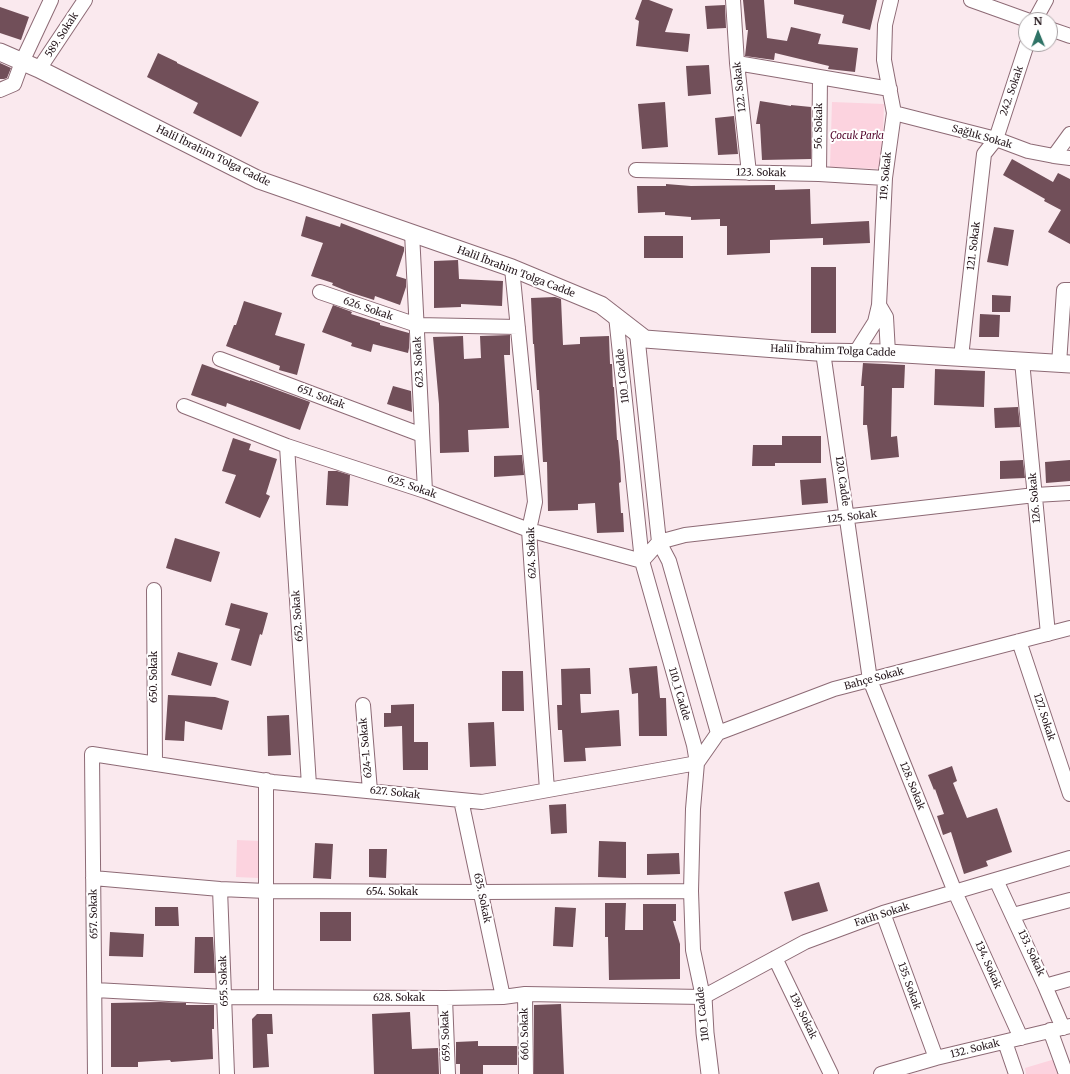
<!DOCTYPE html>
<html>
<head>
<meta charset="utf-8">
<style>
	body { margin:0 }
	#map { position:relative; width:1070px; height:1074px; overflow:hidden; background:#fae9ee; font-family:Merriweather,serif }
	canvas { display:block }
	.north { position:absolute; left:1018px; top:12px; width:40px; height:40px; box-sizing:border-box; background:#fff; border:1px solid #a8a2a4; border-radius:50%; rotate:359deg; font-size:11px; font-weight:700; line-height:16px; text-align:center; color:#25171c }
	.north::after { content:''; display:block; margin:auto; width:14px; height:18px; background:#2f7366; clip-path:polygon(50% 0,100% 100%,50% 72%,0 100%) }
</style>
</head>
<body>
<div id="map">
<canvas width="1070" height="1074"></canvas>
<div class="north">N</div>
</div>
<script>
const ctx = document.querySelector('canvas').getContext('2d');
ctx.lineJoin = 'round';
function fill(path, color) { ctx.fillStyle = color; ctx.fill(path, 'evenodd'); }
function stroke(path, color, width, dash) { ctx.strokeStyle = color; ctx.lineWidth = width; ctx.lineCap = dash ? 'butt' : 'round'; ctx.setLineDash(dash || []); ctx.stroke(path); }
function write(font, color, halo, rows, align = 'center') {
  ctx.font = font + ' Merriweather,serif'; ctx.lineWidth = 4; ctx.setLineDash([]); ctx.textBaseline = 'middle'; ctx.strokeStyle = halo; ctx.fillStyle = color; for (const [text, x, y, turn = 0] of rows) {
    ctx.save(); ctx.translate(x, y); ctx.rotate((+turn || 0) * Math.PI / 180); ctx.textAlign = isNaN(turn) ? turn : align; if (halo) ctx.strokeText(text, 0, 0); ctx.fillText(text, 0, 0); ctx.restore();
  }
}
const green = new Path2D(`
	M832 102 884 104 882 169 830 167Z
	M237 840 259 841 258 878 236 877Z
	M1055 1059 1060 1074H1026L1025 1068Z`);
const building = new Path2D(`
	M642 0H649L673 9 665 32 690 34 688 52 636 46 639 21 635 19Z
	M743 0H764L767 38 787 41 791 27 821 34 818 44 858 48 855 72 828 69 829 66 775 53 774 60 745 56 748 30H746Z
	M794 0H877L870 30 842 23 844 15 794 4Z
	M725 5 726 28 707 29 705 6Z
	M0 7 29 17 21 40 0 33Z
	M158 53 177 62V63L259 102 241 137 193 113 198 103 147 77Z
	M0 63 11 68 7 78 4 79H0Z
	M709 65 711 94 688 96 686 66Z
	M760 101 791 106V105L811 107V159L762 160 760 124H756Z
	M665 102 668 147 642 149 638 104Z
	M734 116 738 154 718 155 715 118Z
	M1012 159 1053 182 1058 173 1070 179V244L1048 232 1061 210 1044 201 1045 199 1003 175Z
	M666 184 691 186 775 185V190L810 189 811 224 869 221 870 243 823 245V238L770 240V253L727 255V226H720V219L691 220V217L665 215V212L638 213 637 186H666Z
	M306 216 340 227 341 223 404 247V251L396 276 406 279V287L400 305 375 296 374 300 349 292 332 285 333 283 311 276 323 243 301 236Z
	M994 227 1014 230 1008 266 987 262Z
	M644 236H683V258H644Z
	M458 260 459 279 503 281 502 306 461 304V307L434 308V261Z
	M811 267H836V333H811Z
	M992 295 1011 296 1010 312H992Z
	M555 297 561 299 563 345 580 344V337L609 336 610 364H612L613 387H614L617 440H618L620 462 621 482 619 483 621 513H623L624 532 597 533 595 503 578 504V510L548 511 547 462H543L539 390H537L534 344H533L531 298Z
	M244 301 282 313 275 335 305 344 297 375 279 370 280 366 226 346 234 325H236Z
	M333 305 352 312 351 314 380 323V325L409 333V348L408 353 373 344 371 352 351 346 352 343 322 332Z
	M980 314 1000 315 999 337H979Z
	M510 335V355H504L509 428 468 430 469 452 440 453 439 404 433 337 463 336 464 359 481 358 480 336Z
	M863 363 905 365 904 388H892L891 437 897 436 899 457 871 460 867 425H863L864 386H861Z
	M202 364 250 381V380L310 402 300 430 227 403 226 407 191 395Z
	M935 369 985 371 984 407 934 405Z
	M393 386 411 391 412 412 387 404Z
	M1018 407 1020 427 995 428 994 408Z
	M782 436H821V463H775V466H752L753 445H782Z
	M233 438 251 444 249 450 277 459 266 494 270 496 260 518 225 503 236 475 222 471Z
	M522 455 524 475 494 477V456Z
	M1023 460 1025 478 1000 479V461Z
	M1070 460V481L1046 483 1045 462Z
	M328 471H337L350 475 348 506 326 505Z
	M826 478 828 503 802 505 800 480Z
	M175 538 220 552 211 582 166 568Z
	M231 603 268 613 262 635 260 634 251 666 231 660 240 629 225 625Z
	M178 652 218 663 211 686 171 675Z
	M657 666 660 698H666L667 736H639L638 693 632 694 629 668Z
	M590 668 591 694H580L581 713 619 710 621 746 585 748 586 761 564 762 562 730H558L557 705H562L561 669Z
	M502 671H523L524 711H502Z
	M168 695 215 697 229 701 222 730 185 721 184 741 165 740Z
	M414 704V742H428V770H403L402 726 384 727V713H391V705Z
	M289 715 291 755 268 756 267 716Z
	M494 722 496 766 470 767 468 723Z
	M952 766 957 781 953 783 967 818 997 808 1012 852 986 861 988 866 964 874 951 832 943 835 937 816 944 814 935 789 934 790 928 775Z
	M566 804 567 833 551 834 549 805Z
	M599 841 626 842V878L598 877Z
	M315 843 333 844 331 879 313 878Z
	M369 849H387L386 878 369 877Z
	M679 853 680 874 647 875V854Z
	M819 882 828 911 792 921 784 892Z
	M605 903H626L625 930H643V904H676V921H673L680 944V979L609 980 608 937H605Z
	M155 907H178L179 926H155Z
	M555 907 576 908 573 947 553 946Z
	M320 912H351V941H320Z
	M110 932 144 934 143 957 109 956Z
	M195 937H213L215 973H194Z
	M160 1002 186 1003V1005H214V1029H212L213 1059 171 1062 170 1060 138 1062V1067H111V1003Z
	M561 1004 564 1074H534V1005Z
	M410 1012 412 1049 438 1048 439 1074H374L372 1014Z
	M257 1014H272L273 1034H267L269 1067 253 1068 252 1019Z
	M478 1041V1046H517V1065H483V1074H460V1064H456V1042Z`);
const minor = new Path2D(`
	M733 0 737 63 749 173
	M971 0 1027 20
	M1035 20 1046 0
	M1050 29 1070 36
	M737 63 890 89
	M39 69 85 0
	M0 90 14 84 22 62 51 0
	M894 113 996 139 1028 151 1054 156 1070 158
	M1054 156 1070 134
	M636 170 819 174 885 178
	M819 174 820 78
	M412 233 425 491
	M512 268 535 502 529 530 547 790
	M320 292 417 325 518 327
	M879 305 886 317 888 353
	M616 316 642 561 694 745 697 763 693 809 691 891 693 950 703 997
	M637 333 659 542 669 561 718 733
	M823 352 870 680 955 892 1021 1038
	M856 352 875 322 879 305 885 178 894 113 884 60 885 25 891 0
	M961 357 984 154 996 139 1027 44
	M220 359 422 435
	M1022 361 1048 634
	M1059 364 1064 290H1070
	M184 406 287 446 425 491 529 530 642 561 659 542 685 535 1035 495 1070 493
	M287 446 309 785
	M154 590 155 764
	M1019 641 1070 794
	M363 705 370 791
	M697 763 718 733 834 689 1070 628
	M461 800 503 997
	M93 878 220 889 266 891 480 892 691 891
	M996 880 1045 986 1063 1028
	M220 889 227 1074
	M883 913 936 1058
	M1013 915 1070 900
	M775 958 831 1074
	M1045 986 1070 979
	M95 990 225 997 445 998 503 997 525 994 703 997 805 942 883 913 1070 858
	M525 994 526 1074
	M266 997V780
	M445 998 448 1074
	M1050 1030 1066 1074
	M1005 1042 1016 1074
	M95 1074 92 754 273 782 482 802 697 763
	M881 1074 936 1058 1070 1026`);
const tertiary = new Path2D(`
	M0 52 39 69 259 180 512 268 601 305 645 339 816 352 888 353 1070 364
	M703 997 705 1033 710 1074`);
const streetNames = [
	["589. Sokak",62,35,-57],
	["122. Sokak",740,87,-96],
	["242. Sokak",1012,91,-71],
	["56. Sokak",819,126,-89],
	["Sağlık Sokak",982,137,16],
	["Halil İbrahim Tolga Cadde",213,156,26],
	["123. Sokak",761,173,1],
	["119. Sokak",886,176,-85],
	["121. Sokak",974,246,-83],
	["Halil İbrahim Tolga Cadde",516,272,21],
	["626. Sokak",368,309,19],
	["Halil İbrahim Tolga Cadde",833,351,2],
	["623. Sokak",419,362,-93],
	["110_1 Cadde",623,376,-96],
	["651. Sokak",321,397,21],
	["120. Cadde",842,481,82],
	["625. Sokak",412,487,19],
	["126. Sokak",1035,498,-95],
	["125. Sokak",852,517,-7],
	["624. Sokak",532,553,-92],
	["652. Sokak",298,616,-94],
	["650. Sokak",154,677,-90],
	["Bahçe Sokak",874,679,-15],
	["110_1 Cadde",679,694,74],
	["127. Sokak",1044,717,72],
	["624-1. Sokak",366,748,-95],
	["128. Sokak",912,786,68],
	["627. Sokak",395,793,6],
	["654. Sokak",392,892],
	["635. Sokak",482,898,78],
	["657. Sokak",94,914,-91],
	["Fatih Sokak",882,915,-18],
	["133. Sokak",1031,953,65],
	["134. Sokak",988,965,66],
	["655. Sokak",224,981,-92],
	["135. Sokak",909,986,70],
	["628. Sokak",399,998],
	["110_1 Cadde",703,1014,-96],
	["139. Sokak",803,1016,64],
	["660. Sokak",525,1034,-91],
	["659. Sokak",446,1036,-92],
	["132. Sokak",975,1049,-14]
];
const parkNames = [
	["Çocuk Parkı",857,136]
];
fill(green, '#fcd3df');
fill(building, '#714f59');
stroke(minor, '#8d6a75', 16);
stroke(tertiary, '#8d6a75', 19);
stroke(minor, '#fff', 14);
stroke(tertiary, '#fff', 17);
write('10px', '#25171c', '#fff', streetNames);
write('italic 10px', '#500228', '#fff', parkNames);
</script>
</body>
</html>
